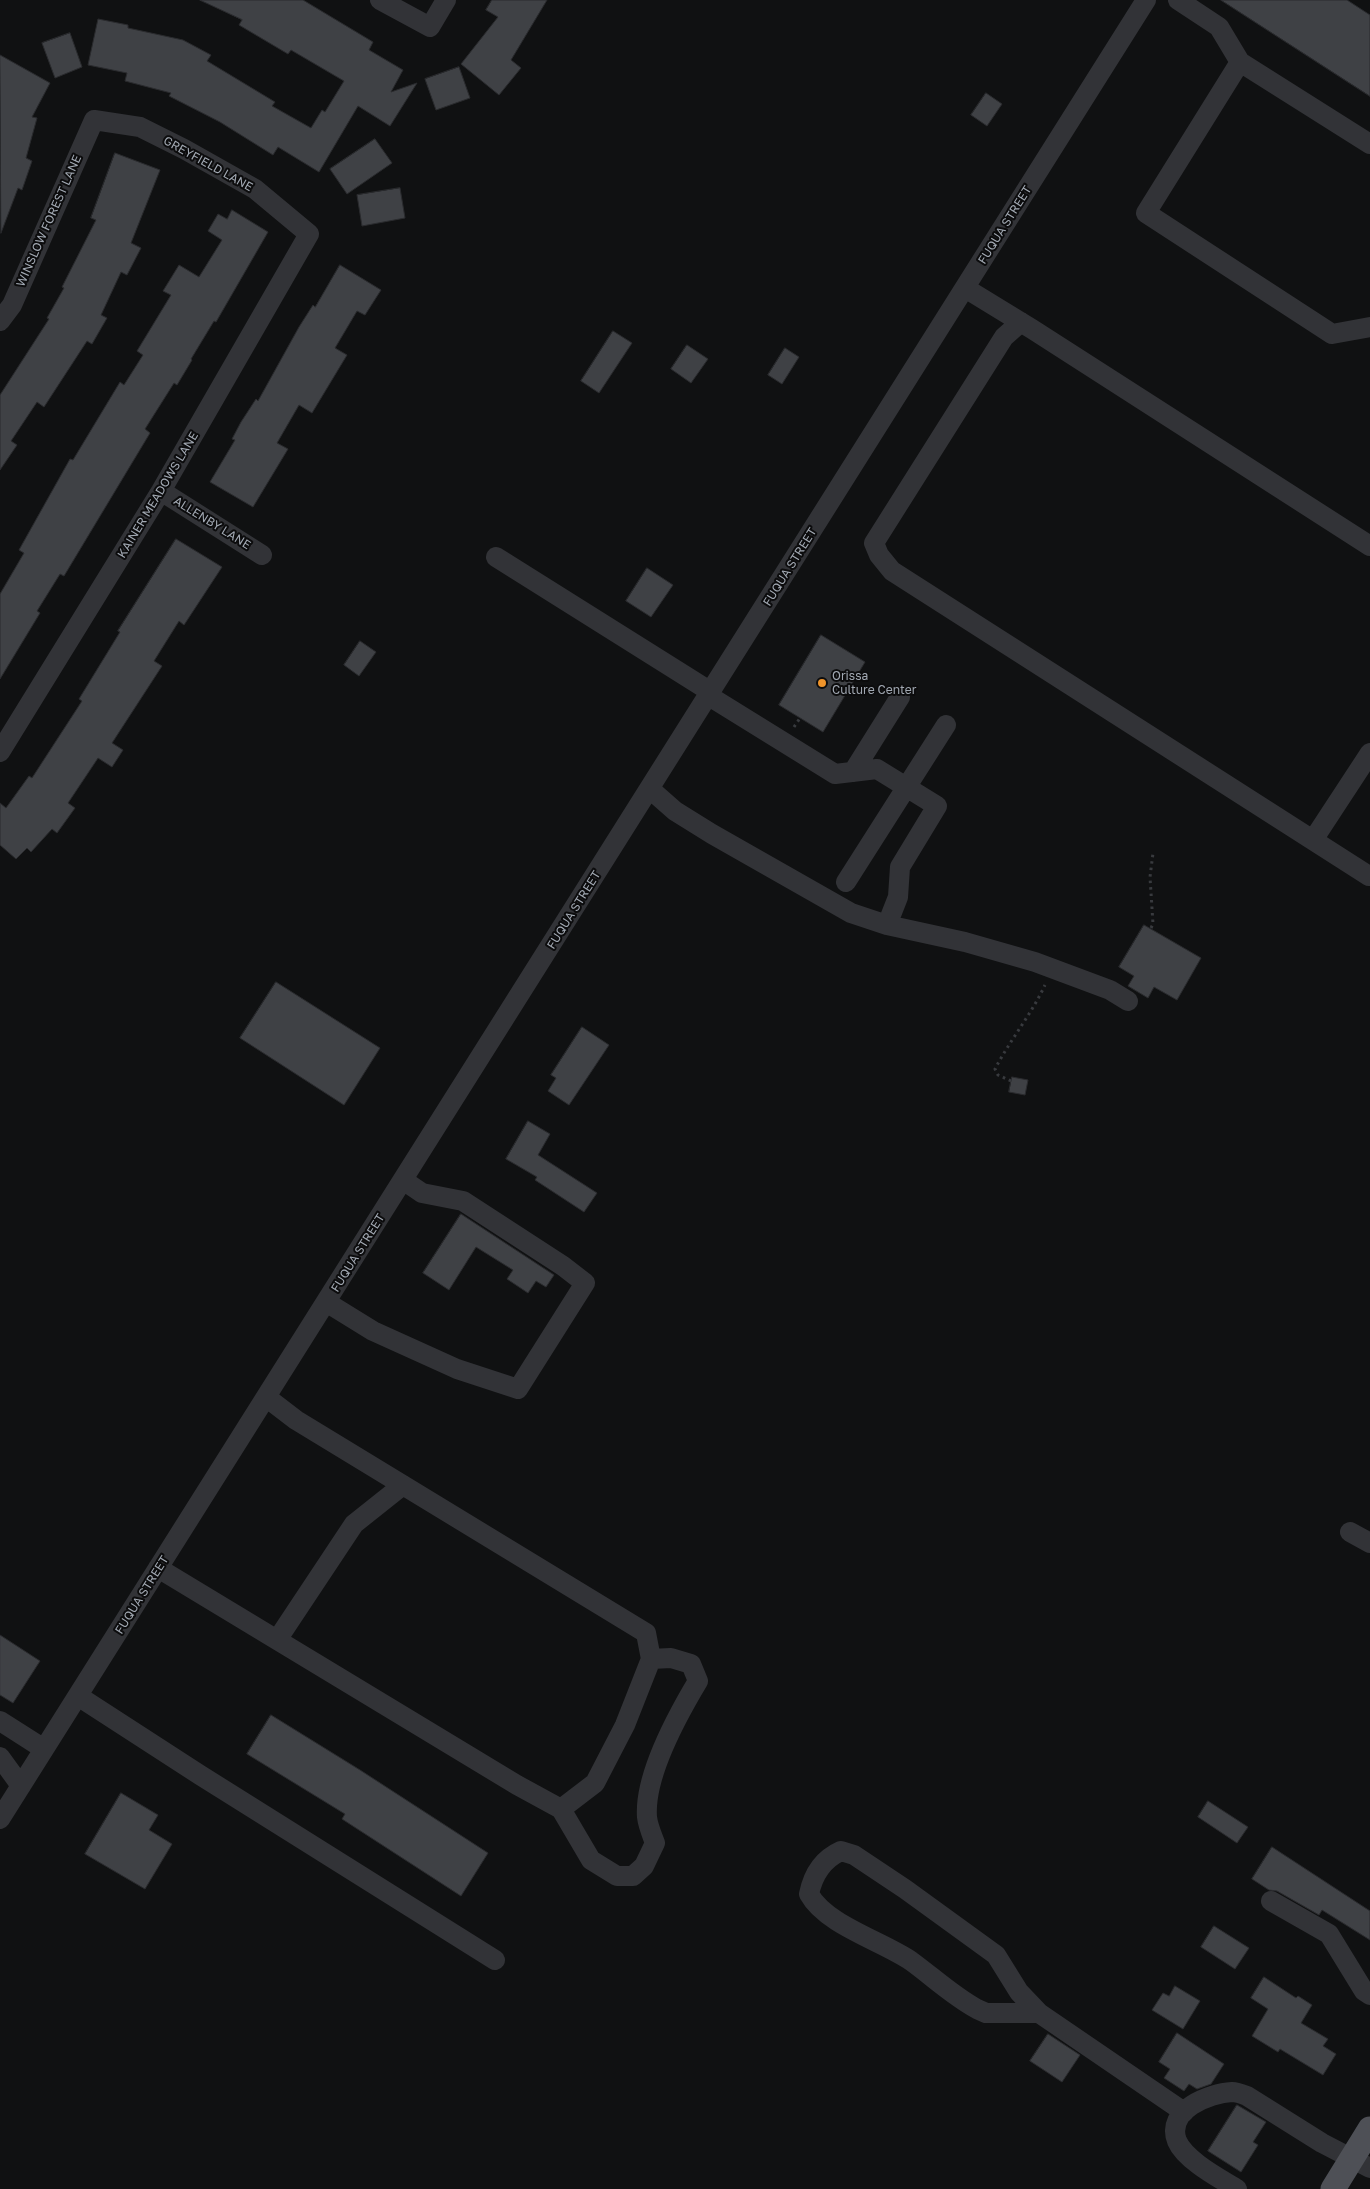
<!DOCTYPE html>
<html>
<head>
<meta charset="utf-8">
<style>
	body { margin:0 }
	canvas { display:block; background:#101112 }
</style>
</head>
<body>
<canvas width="1370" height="2189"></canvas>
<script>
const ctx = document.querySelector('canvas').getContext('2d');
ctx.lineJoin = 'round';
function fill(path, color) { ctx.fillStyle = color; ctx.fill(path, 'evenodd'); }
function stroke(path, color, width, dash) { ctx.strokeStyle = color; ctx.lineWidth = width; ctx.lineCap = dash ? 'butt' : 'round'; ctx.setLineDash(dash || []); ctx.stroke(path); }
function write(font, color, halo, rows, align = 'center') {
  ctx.font = font + ' "Golos Text",sans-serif'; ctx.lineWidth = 4; ctx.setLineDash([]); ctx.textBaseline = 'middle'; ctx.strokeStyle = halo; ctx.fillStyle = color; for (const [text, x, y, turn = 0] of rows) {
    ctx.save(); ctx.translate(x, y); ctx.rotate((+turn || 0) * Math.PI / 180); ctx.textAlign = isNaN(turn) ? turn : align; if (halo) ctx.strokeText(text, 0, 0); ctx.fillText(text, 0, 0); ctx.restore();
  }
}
const building = new Path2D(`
	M200 0H303L373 42 369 50 403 70 391 92 417 83 390 126 358 106 319 172 278 147 273 155 220 122 169 96 171 93 125 81 127 73 88 65 98 19 128 25V28L183 40 211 55 207 61 275 102 272 106 311 128 322 110 325 112 344 81 291 50 288 54 239 25 242 20Z
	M492 0H547L511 60 521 68 499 95 461 64 498 17 486 10Z
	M1221 0H1347L1370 15V96Z
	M70 33 82 67 55 78 42 43Z
	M0 55 50 83 32 117 37 118 26 158 32 161 22 190 18 188 1 233Z
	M459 67 470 98 436 110 425 79Z
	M986 93 1002 104 987 126 971 115Z
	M375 139 392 163 347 194 330 169Z
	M115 153 160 170 131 243 141 248 127 275 121 272 101 315 107 318 92 344 87 341 44 407 37 402 11 441 17 445 0 470V395L49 319 47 318 64 288 62 287 96 220 91 218Z
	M400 188 405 218 362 226 357 195Z
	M232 210 268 232 216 322 214 321 191 359 192 360 177 385 174 383 145 429 150 433 64 576 60 574 37 611 40 613 0 679V594L24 553 19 550 70 459 73 460 120 382 124 385 143 355 137 351 171 295 163 291 179 265 199 277 222 240 208 231 218 214 227 219Z
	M340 265 381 290 365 315 357 311 335 348 347 355 312 413 299 405 277 443 288 449 253 507 210 482 235 440 232 439 241 422 256 399 258 401 299 327 313 305 315 307Z
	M613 331 632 343 599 393 581 381Z
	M687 345 708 359 691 383 671 369Z
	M785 348 799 357 782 384 768 375Z
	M176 539 222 567 184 625 179 621 154 661 162 666 112 743 123 750 112 767 98 758 68 803 75 808 57 833 52 829 31 852 27 848 16 859 0 845V803L6 808 29 776 32 778 82 701 79 699 120 632 118 631Z
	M647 568 673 585 651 617 626 601Z
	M821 635 865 662 823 732 779 705Z
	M360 641 376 652 359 676 344 665Z
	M1144 925 1201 958 1177 1000 1154 987 1148 998 1128 986 1134 976 1119 967Z
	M276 982 380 1048 344 1105 240 1038Z
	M582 1027 609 1045 569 1105 548 1091 556 1078 551 1075Z
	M1012 1077 1028 1080 1025 1095 1009 1092Z
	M528 1121 550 1134 538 1155 597 1193 584 1212 535 1180 537 1177 506 1159Z
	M461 1214 554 1275 546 1287 536 1281 528 1293 507 1279 513 1270 476 1247 449 1290 423 1273Z
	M0 1635 40 1661 13 1703 0 1695Z
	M271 1715 360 1770 488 1853 461 1896 342 1819 345 1814 247 1754Z
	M121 1793 158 1815 149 1830 172 1844 145 1889 85 1854Z
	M1208 1801 1248 1827 1237 1843 1198 1817Z
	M1272 1847 1370 1911V1940L1322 1910 1319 1915 1277 1891 1269 1890 1252 1879Z
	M1214 1926 1249 1948 1235 1969 1201 1947Z
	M1264 1977 1296 1998 1298 1996 1312 2005 1301 2023 1328 2039 1323 2046 1336 2054 1323 2075 1280 2049 1278 2052 1252 2036 1268 2009 1251 1998Z
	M1175 1986 1200 2001 1183 2029 1152 2010 1163 1993 1169 1996Z
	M1177 2033 1224 2064 1211 2084 1197 2089 1189 2084 1184 2091 1164 2078 1170 2069 1159 2062Z
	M1048 2034 1080 2055 1062 2082 1030 2061Z
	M1237 2105 1266 2122 1253 2142 1258 2145 1241 2172 1208 2151Z`);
const path = new Path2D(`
	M794 727 800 718
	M1151 928 1153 924 1150 877 1153 853
	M1011 1081 998 1075 995 1069C1010 1040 1031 1015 1045 985`);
const minor = new Path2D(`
	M380 0 430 27 446 0
	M1178 0 1219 27 1240 62 1370 144
	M1240 62 1146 213 1332 334 1370 327
	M965 288 1032 329 1370 546
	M0 321 12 305 94 120 140 127 184 149 255 189 309 234 161 491 0 752
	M1021 322 1004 337 874 543 879 555 892 571 1369 876
	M161 491 262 555
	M496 557 711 692
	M709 696 835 774 877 769 937 806 900 867 898 897 887 925
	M853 772 900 697
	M650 789 675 811 712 834 851 913 887 925 965 942 1035 962 1110 990 1128 1001
	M1313 840 1370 753
	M846 882 946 725
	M326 1302 373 1331 457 1369 518 1389 585 1283 563 1266 463 1201 422 1193 403 1180
	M1350 1532 1370 1543
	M158 1568 517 1785 561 1809 595 1783 625 1725 651 1659 646 1633 296 1420 266 1397
	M277 1640 354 1524 403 1485
	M78 1696 200 1775 495 1960
	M0 1721 44 1749
	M0 1757 21 1786
	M561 1809 591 1860 617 1876H633L644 1866 655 1843C652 1835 648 1826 647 1817 644 1776 677 1716 698 1681L691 1664 671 1658 651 1659
	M0 1819 1146 0
	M1271 1901 1329 1934 1364 1991 1370 1995
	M1039 2013H986L977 2009C953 1996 933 1977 911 1961 882 1941 826 1925 809 1894 813 1875 823 1859 841 1851L854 1855 905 1889 996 1955 1019 1992 1039 2013 1184 2112
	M1237 2189C1219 2178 1185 2160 1177 2141 1165 2110 1210 2093 1232 2092 1237 2092 1242 2094 1247 2096L1322 2143 1370 2168`);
const major = new Path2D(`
	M1333 2189 1370 2129`);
const markers = [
	[822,683,5,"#ef942b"]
];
const streetNames = [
	["GREYFIELD LANE",208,164,29],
	["WINSLOW FOREST LANE",49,221,-66],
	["FUQUA STREET",1005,225,-58],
	["KAINER MEADOWS LANE",158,495,-59],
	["ALLENBY LANE",212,523,32],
	["FUQUA STREET",790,567,-58],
	["FUQUA STREET",574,910,-58],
	["FUQUA STREET",358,1253,-58],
	["FUQUA STREET",142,1595,-58]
];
const poiNames = [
	["Orissa",832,676],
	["Culture Center",832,690]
];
fill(building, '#3f4145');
stroke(building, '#2a2b2e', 1);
stroke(path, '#383a3e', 3, [2.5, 4]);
stroke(minor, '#323337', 20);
stroke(major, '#4e5056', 25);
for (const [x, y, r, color] of markers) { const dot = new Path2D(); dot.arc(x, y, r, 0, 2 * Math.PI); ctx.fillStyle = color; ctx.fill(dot); stroke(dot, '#0c0c0d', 2); }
write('12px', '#a2a9b3', '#0c0c0d', streetNames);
write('12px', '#a2a9b3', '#0c0c0d', poiNames, 'left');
</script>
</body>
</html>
